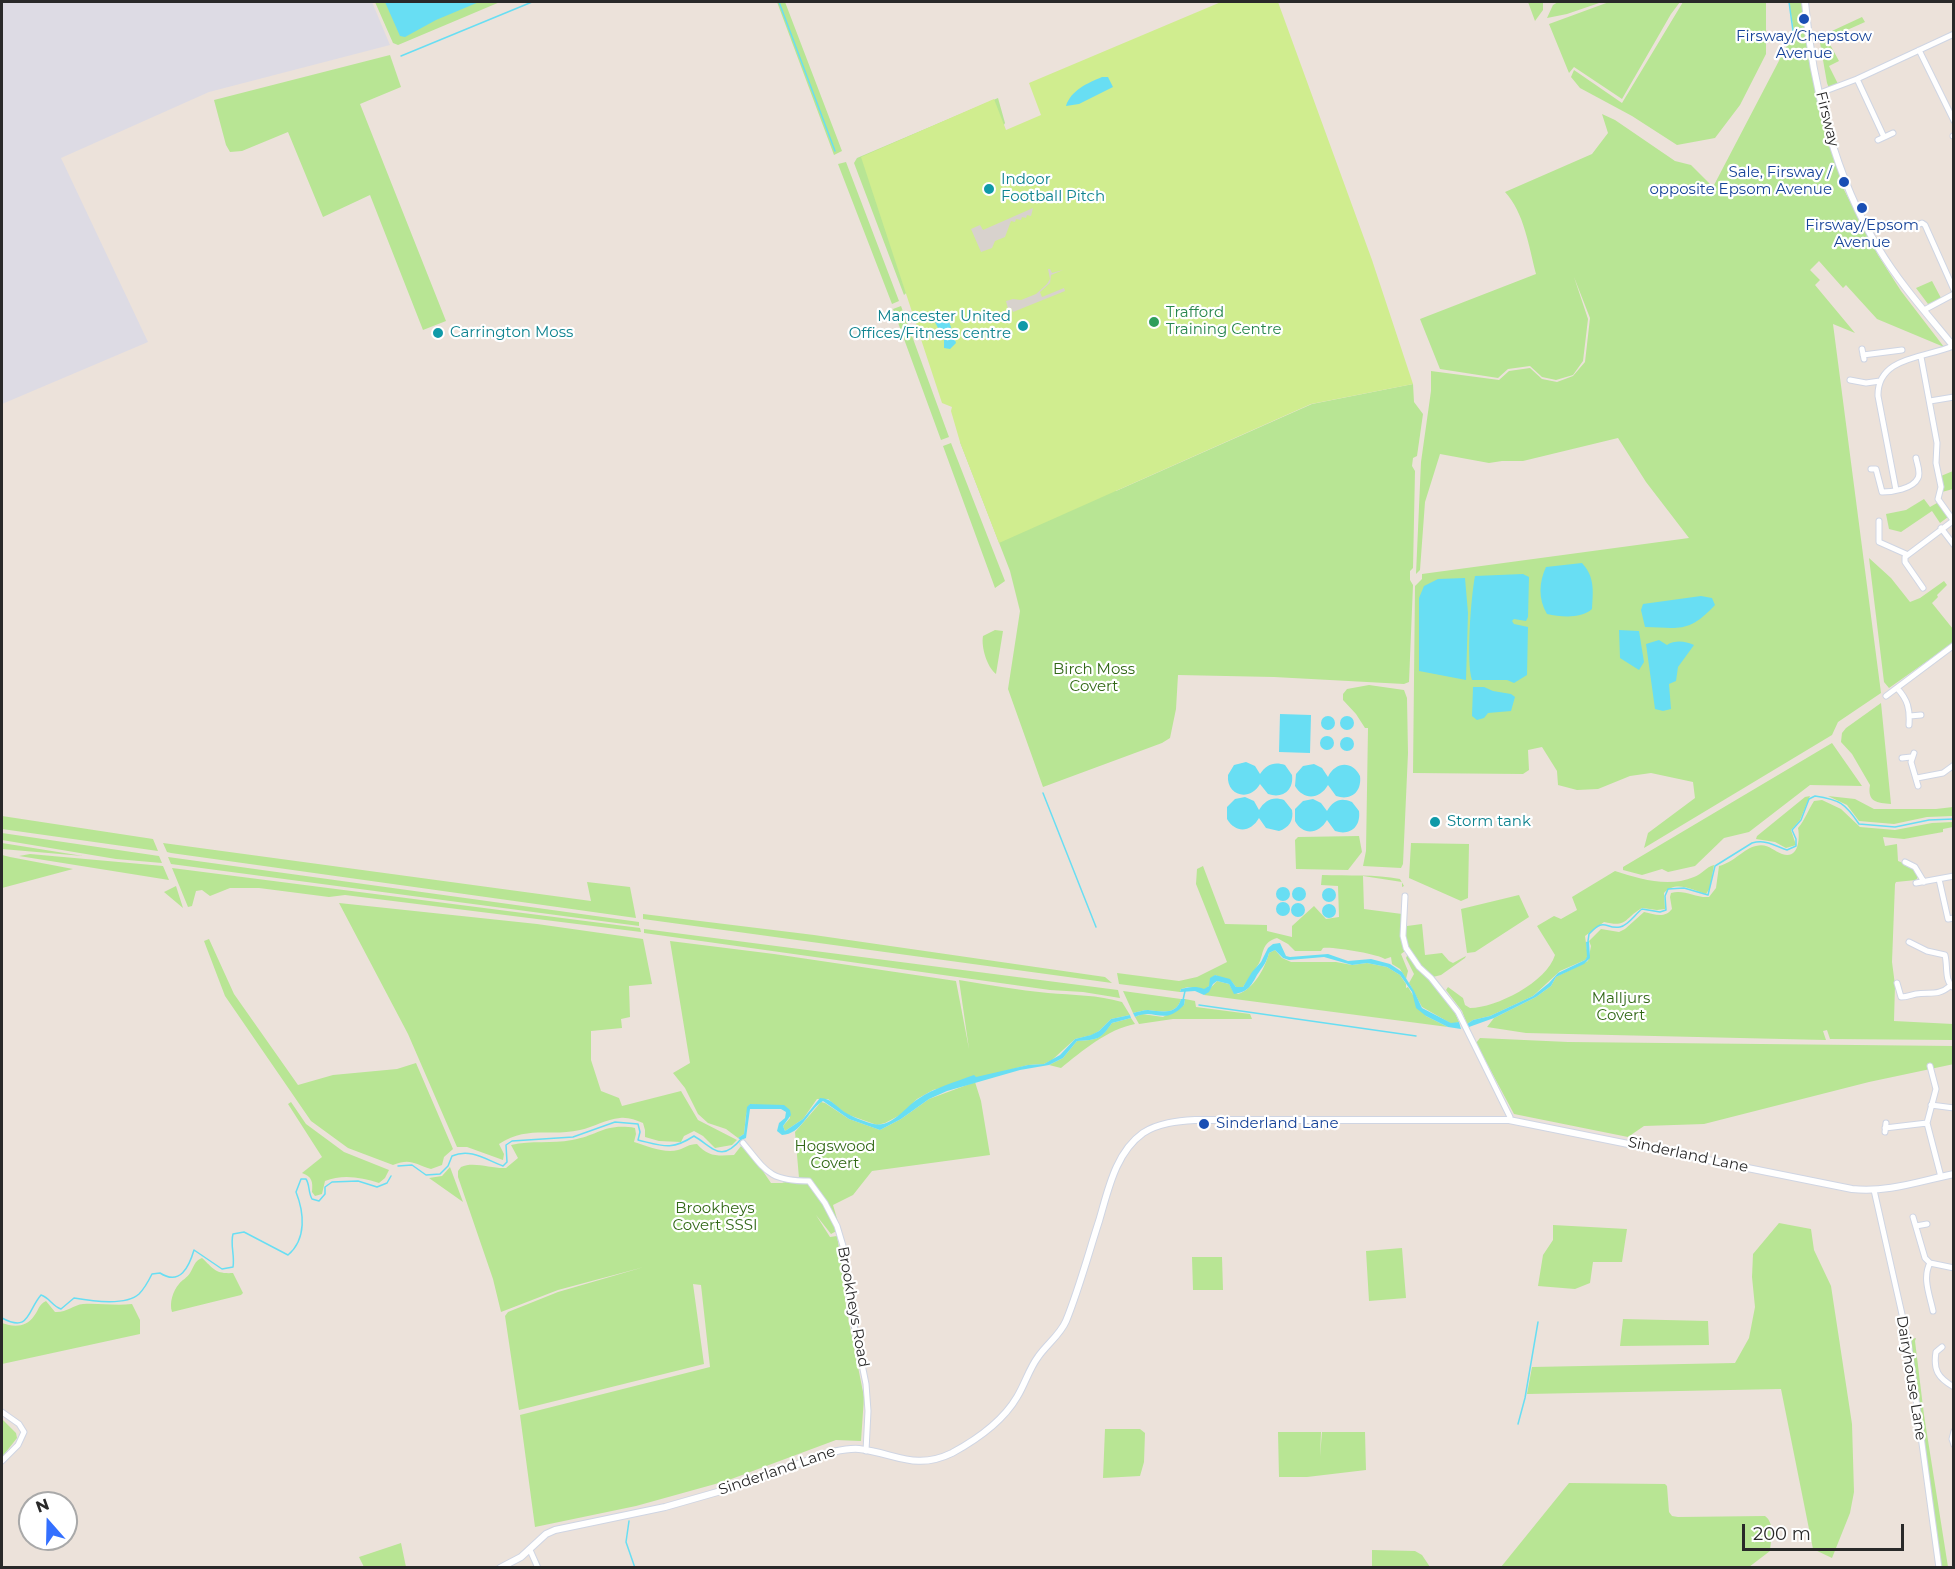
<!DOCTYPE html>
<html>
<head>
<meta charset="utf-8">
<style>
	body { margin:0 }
	#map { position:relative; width:1955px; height:1569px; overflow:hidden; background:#ece2da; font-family:Montserrat,sans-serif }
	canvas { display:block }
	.frame { position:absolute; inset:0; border:3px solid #292929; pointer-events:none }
	.north { position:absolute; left:18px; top:1491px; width:60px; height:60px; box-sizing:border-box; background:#fff; border:2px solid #a9a9a9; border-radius:50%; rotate:340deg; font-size:16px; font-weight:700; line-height:24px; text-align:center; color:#292929 }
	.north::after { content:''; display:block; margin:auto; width:21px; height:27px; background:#3470ff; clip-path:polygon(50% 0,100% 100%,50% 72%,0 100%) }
	.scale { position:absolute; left:1742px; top:1524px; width:162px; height:27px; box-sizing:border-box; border:3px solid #292929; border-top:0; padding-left:8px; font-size:18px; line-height:21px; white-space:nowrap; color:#292929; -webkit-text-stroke:4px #fff; paint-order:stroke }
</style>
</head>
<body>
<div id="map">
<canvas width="1955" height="1569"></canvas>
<div class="frame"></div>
<div class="north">N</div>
<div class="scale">200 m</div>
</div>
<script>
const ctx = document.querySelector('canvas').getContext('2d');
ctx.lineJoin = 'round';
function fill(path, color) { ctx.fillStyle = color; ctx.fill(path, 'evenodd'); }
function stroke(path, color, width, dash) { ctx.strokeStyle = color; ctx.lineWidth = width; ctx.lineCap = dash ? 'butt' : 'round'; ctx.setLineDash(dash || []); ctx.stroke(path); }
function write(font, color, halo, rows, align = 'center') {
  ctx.font = font + ' Montserrat,sans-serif'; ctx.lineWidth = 4.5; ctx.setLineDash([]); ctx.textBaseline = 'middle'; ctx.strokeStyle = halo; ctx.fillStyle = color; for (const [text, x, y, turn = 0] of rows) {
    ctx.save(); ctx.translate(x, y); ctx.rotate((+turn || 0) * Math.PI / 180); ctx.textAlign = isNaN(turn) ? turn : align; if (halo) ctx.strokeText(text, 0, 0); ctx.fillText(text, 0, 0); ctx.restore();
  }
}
const industrial = new Path2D(`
	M2 2H372L390 45 209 92 61 158 148 342 2 404Z`);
const green = new Path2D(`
	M375 2H500L398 45 393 43Z
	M777 2H785L842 151 834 155Z
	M1528 2H1543V10L1535 21Z
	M1558 2H1602L1567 14 1547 18 1553 5Z
	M1609 2H1680L1671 14 1622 99 1574 67 1569 73 1549 24Z
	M1683 2H1766V54L1740 105 1715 138 1677 145 1632 116 1580 88 1571 77 1574 70 1622 103Z
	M1789 2H1801L1836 162 1843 182 1841 184 1878 255 1901 291 1944 347 1877 319 1846 285 1843 288 1819 261 1810 270 1820 280 1815 285 1855 333 1833 324 1881 693 1838 722 1832 735 1644 848 1648 833 1695 798 1693 782 1651 773 1630 776 1598 789 1577 790 1558 785 1557 771 1542 747 1528 750 1529 770 1523 774 1413 773 1415 586 1422 579V574L1689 538 1646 482 1618 438 1523 461H1502L1489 463 1440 454 1425 502 1420 570 1416 574 1421 462 1431 391V371L1499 380 1509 371 1530 368 1542 379 1557 382 1573 376 1585 362 1590 318 1574 277 1588 319 1583 361 1573 375 1556 380 1542 377 1530 366 1508 369 1498 378 1440 369 1420 319 1536 274C1529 247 1524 212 1505 192L1592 154 1608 133 1602 114 1615 120 1675 161 1691 165 1713 187 1794 32Z
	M1862 17 1865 22 1827 39 1839 61 1829 66 1839 86 1829 88 1827 83 1819 37Z
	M390 55 401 87 360 104 446 321 423 330 370 195 323 217 288 132 242 151 230 152 226 145 214 100Z
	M998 98 1005 123 918 282 904 295 854 163 857 158Z
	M846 162 899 301 892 304 838 164Z
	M1932 281 1941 298 1928 304 1916 288Z
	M901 306 949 437 941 440 893 309Z
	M1413 384 1414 402 1423 414 1417 456 1413 458 1412 466 1415 471 1413 568 1410 571V580L1413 585 1409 682 1404 684 1274 677 1178 675 1176 709 1170 738 1162 743 1043 787 1008 689 1020 611 1010 571 960 442 1116 491 1312 404Z
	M951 443 1005 581 995 588 943 446Z
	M1953 471V489L1942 492 1941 476Z
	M1924 499 1930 507 1937 503 1948 517 1940 523 1932 511 1901 532 1889 529 1886 514 1906 510Z
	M1869 558 1891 578 1910 602 1920 598 1944 581 1947 585 1937 595 1938 597 1932 603 1953 629V643L1889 688 1884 682Z
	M995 630 1003 631 996 674C987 667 981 647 983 636Z
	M1369 685 1404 690 1407 698 1408 753 1403 864 1401 868 1363 866 1366 851 1368 728H1365L1356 714 1343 700V694L1347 689Z
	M1881 703 1891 804C1877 803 1867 802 1870 785L1852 754 1841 742 1842 733 1846 728Z
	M1832 743 1862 786 1810 785 1749 832 1724 838 1695 866 1668 872 1662 869 1642 875 1623 870V867Z
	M1810 796 1800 820 1791 830 1796 845 1786 848 1775 842 1756 839 1757 836 1805 797Z
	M1828 796 1855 799 1874 809H1936L1953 807V816L1927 817 1894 824 1859 821 1847 805Z
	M1822 800 1841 809 1860 827 1895 830 1932 823 1953 822V827L1943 829V832L1904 839 1883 837 1885 846 1897 844 1898 861 1913 867 1918 877 1916 880 1896 882 1895 884 1892 962 1895 985 1894 1021 1953 1024V1040L1830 1039 1827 1030 1823 1031 1826 1040 1526 1033 1487 1027 1494 1018 1536 997 1551 986 1556 977 1588 961 1591 946 1589 941 1601 929 1619 932 1625 929 1644 912C1655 914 1664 919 1672 909L1670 897 1671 893C1684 889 1695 898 1709 897L1716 888 1719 866C1735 862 1744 848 1756 846 1768 843 1773 851 1782 854 1799 860 1800 838 1798 828 1805 820 1808 810 1814 801Z
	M2 816 153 839 158 851 2 829Z
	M2 833 159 856 162 863 116 859 2 840Z
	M1359 836 1362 852 1348 870 1296 869 1295 840 1298 837Z
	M2 843 83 856 2 849Z
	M163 843 591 901 587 882 630 887 636 918 171 853 167 852Z
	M1411 843 1469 844 1468 898 1461 901 1409 878Z
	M30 854 163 866 169 880 19 856Z
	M2 855 10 857 73 869 2 888Z
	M168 857 639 922V926L171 864Z
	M1714 865 1710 888 1706 894C1692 890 1676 880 1664 893L1665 909 1657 910 1642 908C1624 918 1628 928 1604 922L1585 936 1588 957 1585 960 1560 971 1533 996 1490 1016 1473 1020 1467 1024 1462 1011 1446 990 1448 987 1463 998 1465 1005 1470 1008C1496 1008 1547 982 1555 955L1537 926 1554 916 1561 919 1577 910 1572 897 1615 871C1640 879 1668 888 1694 877 1702 874 1706 867 1714 865Z
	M1203 866 1225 924 1267 925V931L1292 937V926L1314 906 1326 919 1339 917 1338 886 1321 885 1322 875C1348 876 1375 874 1400 879L1404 886 1402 887V882L1363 876 1364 909 1402 914 1401 938 1405 951 1401 954 1408 971 1406 979 1400 969 1392 964 1391 957 1385 959C1378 954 1331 946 1323 948L1321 951H1295L1288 944 1277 938C1263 942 1264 950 1260 961 1258 966 1246 983 1243 987H1236L1232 982 1215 975 1209 986 1204 990 1188 987 1181 989 1180 992 1119 984 1117 973 1179 981 1197 977 1227 962 1196 884 1197 869Z
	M172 868 640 928 641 932 345 895 329 897 259 888H230L210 896 202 890 196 891 192 906 188 907Z
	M176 886 183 908 164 892Z
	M1519 895 1529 917 1475 952 1467 953 1461 909Z
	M339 903 537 924 643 939 652 984 629 986 630 1017 621 1019 622 1028 591 1031V1060L601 1091 619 1098 622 1106 681 1091 698 1120 737 1140 732 1145 715 1148 703 1136 694 1131 684 1136 681 1142 659 1141 645 1137V1130L643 1123C635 1120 628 1117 620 1118 606 1119 594 1127 580 1130 550 1137 528 1125 499 1144L504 1154 503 1160 467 1147H457L408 1034Z
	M643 914 814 935 1105 977 1112 983 643 919Z
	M1422 924 1425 955 1442 953 1449 961 1453 963 1466 956 1465 958 1441 975 1433 977C1419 965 1399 946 1407 926Z
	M644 929 1118 990 1120 998 1083 992 1050 990 644 933Z
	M209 939 234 994 298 1085 333 1075 397 1069 416 1063 453 1149 444 1157 442 1165 431 1169C414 1164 411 1158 393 1165L348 1148 311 1121 225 996 204 941Z
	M670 941 774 954 956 981 969 1049 959 980C989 985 1018 990 1048 993 1073 995 1098 995 1122 1002L1130 1015 1111 1019 1099 1031 1092 1035 1075 1039 1052 1060 1044 1064 1028 1065 933 1090 917 1099 902 1114 885 1123 877 1125 846 1114 828 1099H817L803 1119 785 1131 783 1126 790 1118V1110L750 1104 746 1115 744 1134 738 1138 726 1129 708 1123 698 1114 685 1088 673 1073 690 1063Z
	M1275 950 1282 958 1291 962H1336L1352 965 1367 963 1387 967 1400 975 1406 984V988L1408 987 1426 1016 1448 1027 1204 995 1217 981 1229 984 1233 991 1238 994C1254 989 1265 968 1269 953Z
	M1408 954C1423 978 1449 995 1459 1022L1452 1024 1422 1007 1409 983 1414 974 1406 958Z
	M1123 991 1181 999C1176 1016 1161 1011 1148 1010 1143 1010 1138 1012 1133 1013Z
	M1185 999 1195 1001 1196 1007 1250 1014 1252 1019H1173L1139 1024 1135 1017 1142 1014 1163 1017 1184 1005Z
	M1131 1018 1135 1024C1108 1029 1082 1051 1061 1068L1049 1065 1063 1058 1077 1041C1098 1040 1100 1039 1112 1023Z
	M1480 1038 1568 1042 1953 1046 1954 1064 1869 1082 1704 1124 1644 1126 1628 1137 1514 1114 1476 1043Z
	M975 1082 981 1101 990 1155 872 1171 853 1195 833 1205 840 1229 831 1234 816 1215 830 1237 837 1236 842 1266 846 1307 864 1397 861 1441 836 1440 726 1481 636 1506 535 1527 520 1415 710 1367 701 1285 693 1284 704 1364 519 1410 505 1316 508 1312 558 1292 644 1267 558 1290 501 1312 493 1279 458 1177V1171L461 1167C474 1161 492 1169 506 1168L518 1158 511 1145C532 1140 551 1144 572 1140 598 1136 604 1123 635 1128L636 1134 634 1142C647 1146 665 1154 678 1150 685 1148 689 1144 697 1144 708 1157 718 1156 734 1155L741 1146 758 1164 771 1183H782L799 1178 795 1132 821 1102 825 1103 849 1119 880 1130 901 1119 929 1099Z
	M291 1102 306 1124 344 1152 389 1170 385 1178 379 1183C361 1177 342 1174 325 1181L322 1194 315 1196 312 1192C313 1181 312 1177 302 1173L322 1157 288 1104Z
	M450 1167 463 1202 429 1178 442 1176Z
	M1779 1223 1811 1229 1814 1250 1831 1286 1852 1424 1854 1492 1850 1513 1832 1558 1813 1549 1781 1389 1527 1394 1532 1367 1735 1363 1749 1338 1755 1307 1752 1277 1753 1254Z
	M1553 1225 1627 1229 1622 1262H1593L1590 1283 1575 1289 1538 1286 1543 1255 1553 1240Z
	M1402 1248 1406 1298 1369 1301 1366 1251Z
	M1192 1257H1222L1223 1290H1193Z
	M202 1258C214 1269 215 1274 233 1273L243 1293 241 1295 172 1312C169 1303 173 1291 179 1284 182 1280 187 1278 190 1273 194 1267 194 1261 202 1258Z
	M46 1301 55 1312C66 1313 73 1305 83 1304 99 1303 115 1306 132 1304L140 1320V1334L2 1364V1323C13 1327 26 1328 34 1316 39 1310 38 1305 46 1301Z
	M1623 1319 1708 1321 1709 1345 1620 1346Z
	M1916 1338 1915 1341 1924 1415 1948 1567H1941L1911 1339Z
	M2 1419 16 1433 17 1438 2 1457Z
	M1105 1429H1140L1145 1433 1144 1462 1140 1476 1103 1478Z
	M1278 1432H1321L1320 1457 1322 1432H1365L1366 1470 1307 1477H1279Z
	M1569 1483 1665 1484 1667 1486 1669 1512 1672 1516 1678 1517 1765 1516C1775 1523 1771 1540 1770 1551L1749 1567H1501Z
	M401 1543 406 1567H364L359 1557Z
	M1372 1550 1415 1551 1422 1555 1430 1567H1372Z`);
const pitch = new Path2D(`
	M1221 2H1278L1372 260 1413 384 1311 404 999 543 960 442 951 411 952 407 942 403 861 157 994 99 1006 130 1041 115 1029 83Z`);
const plaza = new Path2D(`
	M1033 208 1031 216 1027 215 1026 218 1022 217 1021 220 1016 219 1015 222 1011 221 1005 237 995 241 992 248 981 252 971 229 980 225 983 230Z
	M1048 269H1050L1052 273 1063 270 1051 275 1050 283 1040 292 1042 297 1064 288 1065 291 1013 312 1011 308 1008 309 1006 301 1013 299 1021 300 1036 294 1047 284 1050 279Z`);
const water = new Path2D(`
	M385 2H479L436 20 405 37 400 36Z
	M1102 77H1108L1113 87 1079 104 1066 106C1071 90 1088 83 1102 77Z
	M943 312 947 315 956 343 950 349 944 348V340L934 320Z
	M1582 563C1595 577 1593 591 1592 609 1581 619 1561 617 1547 614 1538 599 1539 582 1546 567Z
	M1523 574 1529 577 1528 617 1526 621 1514 619 1512 621 1514 624 1528 627 1527 675 1514 683 1507 680H1472C1466 662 1471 596 1475 576Z
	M1465 578 1468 613 1466 680 1419 671V598L1424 586 1438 579Z
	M1701 596 1712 598 1715 605C1689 633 1680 628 1645 627L1641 610 1643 604Z
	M1619 630 1639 631 1644 662 1639 670 1620 658Z
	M1659 640 1667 645C1675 640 1685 641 1694 645L1678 667 1676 681 1669 684 1671 709 1663 711 1655 709 1646 644Z
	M1473 687H1484L1493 691 1511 694 1515 697 1511 711 1488 713 1484 718 1477 720 1472 716Z
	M1280 714 1311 715 1310 753 1279 752Z
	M1321 723a7 7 0 1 1 14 0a7 7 0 1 1-14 0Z
	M1340 723a7 7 0 1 1 14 0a7 7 0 1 1-14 0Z
	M1320 743a7 7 0 1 1 14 0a7 7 0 1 1-14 0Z
	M1340 744a7 7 0 1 1 14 0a7 7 0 1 1-14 0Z
	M1246 762 1255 766 1260 774C1266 765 1274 761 1285 765L1292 775C1294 790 1283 799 1268 794L1260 784C1250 802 1226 796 1228 775L1234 765Z
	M1314 764 1322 768 1328 777C1335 762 1352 760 1360 776 1362 792 1351 801 1336 796L1328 785C1320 799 1304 801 1295 786L1296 774 1303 766Z
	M1245 797 1254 801 1259 810C1265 800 1273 796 1284 800L1292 810C1294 820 1289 828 1279 831L1266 828 1259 818C1251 832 1236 834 1227 819V807L1235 799Z
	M1313 799 1321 803 1327 811C1333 801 1340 797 1352 802L1359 811C1361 827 1350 836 1335 831L1327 820C1319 834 1303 836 1295 821V809L1303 801Z
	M1292 894a7 7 0 1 1 14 0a7 7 0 1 1-14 0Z
	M1276 894a7 7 0 1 1 14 0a7 7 0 1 1-14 0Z
	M1322 895a7 7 0 1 1 14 0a7 7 0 1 1-14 0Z
	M1276 909a7 7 0 1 1 14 0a7 7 0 1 1-14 0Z
	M1291 910a7 7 0 1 1 14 0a7 7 0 1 1-14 0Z
	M1322 911a7 7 0 1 1 14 0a7 7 0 1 1-14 0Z
	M1589 941 1590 958 1584 964 1556 977 1551 986 1536 997 1494 1018 1469 1027 1467 1024 1473 1020 1490 1016 1533 996 1549 983 1558 973 1585 960 1587 957 1586 942Z
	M1280 943 1286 956 1290 957 1328 954 1348 961 1371 959 1390 964 1402 972 1414 991 1422 1008 1451 1023 1459 1022 1461 1029 1448 1027 1426 1016 1416 1008 1412 992 1400 975 1387 967 1367 963 1352 965 1324 957 1289 960 1283 958 1275 950 1269 953C1266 964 1263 966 1257 975 1251 986 1248 992 1234 994L1229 984 1217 981 1213 984 1209 992 1204 995 1195 991 1180 992 1181 989C1190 987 1196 986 1204 989L1209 986 1210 978 1215 975 1230 979 1236 987H1243L1252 972 1261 962 1268 948 1273 944Z
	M1181 999H1185L1184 1005C1163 1027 1155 1007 1135 1017L1133 1013C1138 1012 1143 1010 1148 1010 1161 1011 1176 1016 1181 999Z
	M1130 1015 1131 1018 1112 1023C1101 1039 1098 1040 1077 1041L1063 1058 1049 1065 1020 1070 947 1091 929 1099 901 1119 880 1130 849 1119 823 1101C807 1111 802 1134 782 1135L777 1131 779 1123 785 1118 786 1112 781 1109H750L746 1138 741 1140 738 1138 744 1134 747 1107 750 1104 784 1105 790 1110 791 1115 783 1126 785 1131 803 1119 820 1098C832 1098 838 1109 848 1114 855 1118 866 1122 874 1124 892 1128 905 1107 918 1099 934 1088 955 1082 974 1075L976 1077 1028 1065 1044 1064 1060 1055 1075 1039 1091 1035 1099 1031 1111 1019Z`);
const stream = new Path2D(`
	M779 2 835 151
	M1789 2 1793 31
	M401 56 532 2
	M1043 793 1096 927
	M1588 941 1589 934C1606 916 1605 930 1620 927 1629 925 1635 914 1642 909L1660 912 1666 910 1665 896 1668 889 1684 888 1708 895 1715 866 1752 843C1766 839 1775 846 1787 850L1796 846V839L1792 830 1801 820 1809 799 1815 796C1840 800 1845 803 1859 824L1895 827 1929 820 1954 819
	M1183 1000 1185 991
	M1199 1005 1416 1036
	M398 1166 412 1165 426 1175 440 1174 448 1166 452 1156C470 1148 485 1159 503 1166L507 1162 506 1145 512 1141 573 1137 615 1122 638 1124 640 1132 638 1140C663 1146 671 1151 694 1136 715 1149 721 1163 742 1138
	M2 1318C30 1333 27 1311 41 1295 50 1298 52 1306 61 1309L74 1298C91 1301 126 1306 139 1294 144 1289 149 1280 152 1274L160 1273C180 1286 189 1267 194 1250L222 1269 233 1267C235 1255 230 1245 233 1234L244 1232 288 1255C307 1239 304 1212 296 1192L301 1179H306C310 1185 308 1192 312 1199L319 1201 325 1194V1187L332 1182 358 1181 377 1187 387 1183 391 1176
	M1518 1424 1525 1398 1538 1322
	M629 1521 626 1542 635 1568`);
const minor = new Path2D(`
	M1919 50 1954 121
	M1857 79 1884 137
	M1820 93 1857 79 1954 34
	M1953 136H1954
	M1878 140 1893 133
	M1912 227 1922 223 1925 225 1954 290
	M1924 310 1954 294
	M1862 349 1864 359
	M1863 355 1902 350
	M1921 357 1937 443 1936 463 1941 487 1938 499 1953 520
	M1850 380 1866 383 1880 381
	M1930 401 1954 397
	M1871 469H1876L1882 492C1892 492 1913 489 1918 478 1921 472 1917 464 1916 458
	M1896 490 1878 396C1877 356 1926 358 1953 346
	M1879 521V542L1906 554
	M1941 528 1954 545
	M1923 588 1905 562V557L1954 520
	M1897 688C1908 700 1910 709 1909 725
	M1886 696 1954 645
	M1910 716 1921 715
	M1914 753 1911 762 1918 786
	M1902 758 1911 757
	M1917 778 1943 773 1954 765
	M1905 862 1915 867 1924 882
	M1939 879 1948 919 1954 918
	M1916 883 1954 876
	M1405 896 1403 936 1406 948 1419 967 1431 978 1458 1012 1510 1117 1509 1120
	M1909 942 1927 951 1945 955C1948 967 1944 981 1954 988
	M1897 983 1901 997C1907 997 1911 995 1916 994 1930 992 1939 996 1950 986
	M1930 1066 1936 1089 1927 1123 1941 1177
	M1931 1105 1954 1108
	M1885 1128 1927 1123
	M1885 1132 1886 1123
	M743 1143C766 1171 769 1181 809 1181L825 1203 837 1226 843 1246 852 1315 866 1384 868 1411 866 1451
	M1874 1190 1908 1341 1939 1568
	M1913 1217 1925 1258 1930 1263 1954 1268
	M1916 1226 1927 1224
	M1930 1263C1922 1278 1930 1296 1933 1311
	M1942 1347 1936 1352C1933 1370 1938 1378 1954 1387
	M2 1412 19 1424 24 1432 18 1445 2 1461
	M1954 1431 1952 1439 1954 1445
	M530 1550 538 1568`);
const tertiary = new Path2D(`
	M1805 2C1812 84 1835 178 1879 249 1900 284 1928 315 1954 347
	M500 1568 521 1557 546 1534 555 1530 665 1507 735 1487 828 1453C838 1451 848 1448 859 1449 895 1453 915 1471 952 1453 976 1440 1003 1421 1017 1397 1025 1384 1029 1369 1038 1357 1047 1344 1060 1335 1066 1321 1079 1289 1088 1255 1099 1221 1108 1191 1115 1153 1143 1133 1158 1123 1178 1121 1195 1120H1509L1852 1189C1887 1193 1920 1181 1954 1174`);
const markers = [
	[1804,19,6,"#1a4fb4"],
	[1844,182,6,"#1a4fb4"],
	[989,189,6,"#0f9aa8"],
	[1862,208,6,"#1a4fb4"],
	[1154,322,6,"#2e9e5b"],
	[1023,326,6,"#0f9aa8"],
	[438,333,6,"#0f9aa8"],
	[1435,822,6,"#0f9aa8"],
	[1204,1124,6,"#1a4fb4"]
];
const transitNames = [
	["Firsway/Chepstow",1804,37],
	["Avenue",1804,54],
	["Sale, Firsway /",1832,173,"right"],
	["opposite Epsom Avenue",1832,190,"right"],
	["Firsway/Epsom",1862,226],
	["Avenue",1862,243],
	["Sinderland Lane",1216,1124,"left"]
];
const streetNames = [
	["Firsway",1827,119,76],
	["Sinderland Lane",1688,1155,12],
	["Brookheys Road",853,1307,80],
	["Dairyhouse Lane",1911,1378,81],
	["Sinderland Lane",777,1471,-19]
];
const cultureNames = [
	["Indoor",1001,180],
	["Football Pitch",1001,197],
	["Mancester United",1011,317,"right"],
	["Offices/Fitness centre",1011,334,"right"],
	["Carrington Moss",450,333],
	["Storm tank",1447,822]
];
const leisureNames = [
	["Trafford",1166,313],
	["Training Centre",1166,330]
];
const parkNames = [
	["Birch Moss",1094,670],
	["Covert",1094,687],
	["Malljurs",1621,999],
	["Covert",1621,1016],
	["Hogswood",835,1147],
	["Covert",835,1164],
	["Brookheys",715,1209],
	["Covert SSSI",715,1226]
];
fill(industrial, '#dddbe4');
fill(green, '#b8e594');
fill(pitch, '#d0ed8f');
fill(plaza, '#d8d2cd');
fill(water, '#68def3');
stroke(stream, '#68def3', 1.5);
stroke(minor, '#cfd5e3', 7);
stroke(tertiary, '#cfd5e3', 8);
stroke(minor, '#fff', 5);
stroke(tertiary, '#fff', 6);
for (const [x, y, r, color] of markers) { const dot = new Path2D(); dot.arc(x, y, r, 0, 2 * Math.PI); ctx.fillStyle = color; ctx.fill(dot); stroke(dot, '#fff', 2); }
write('15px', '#164399', '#fff', transitNames);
write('15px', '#292929', '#fff', streetNames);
write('15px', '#0d838f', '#fff', cultureNames, 'left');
write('15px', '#27864d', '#fff', leisureNames, 'left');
write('15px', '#316816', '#fff', parkNames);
</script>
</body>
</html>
